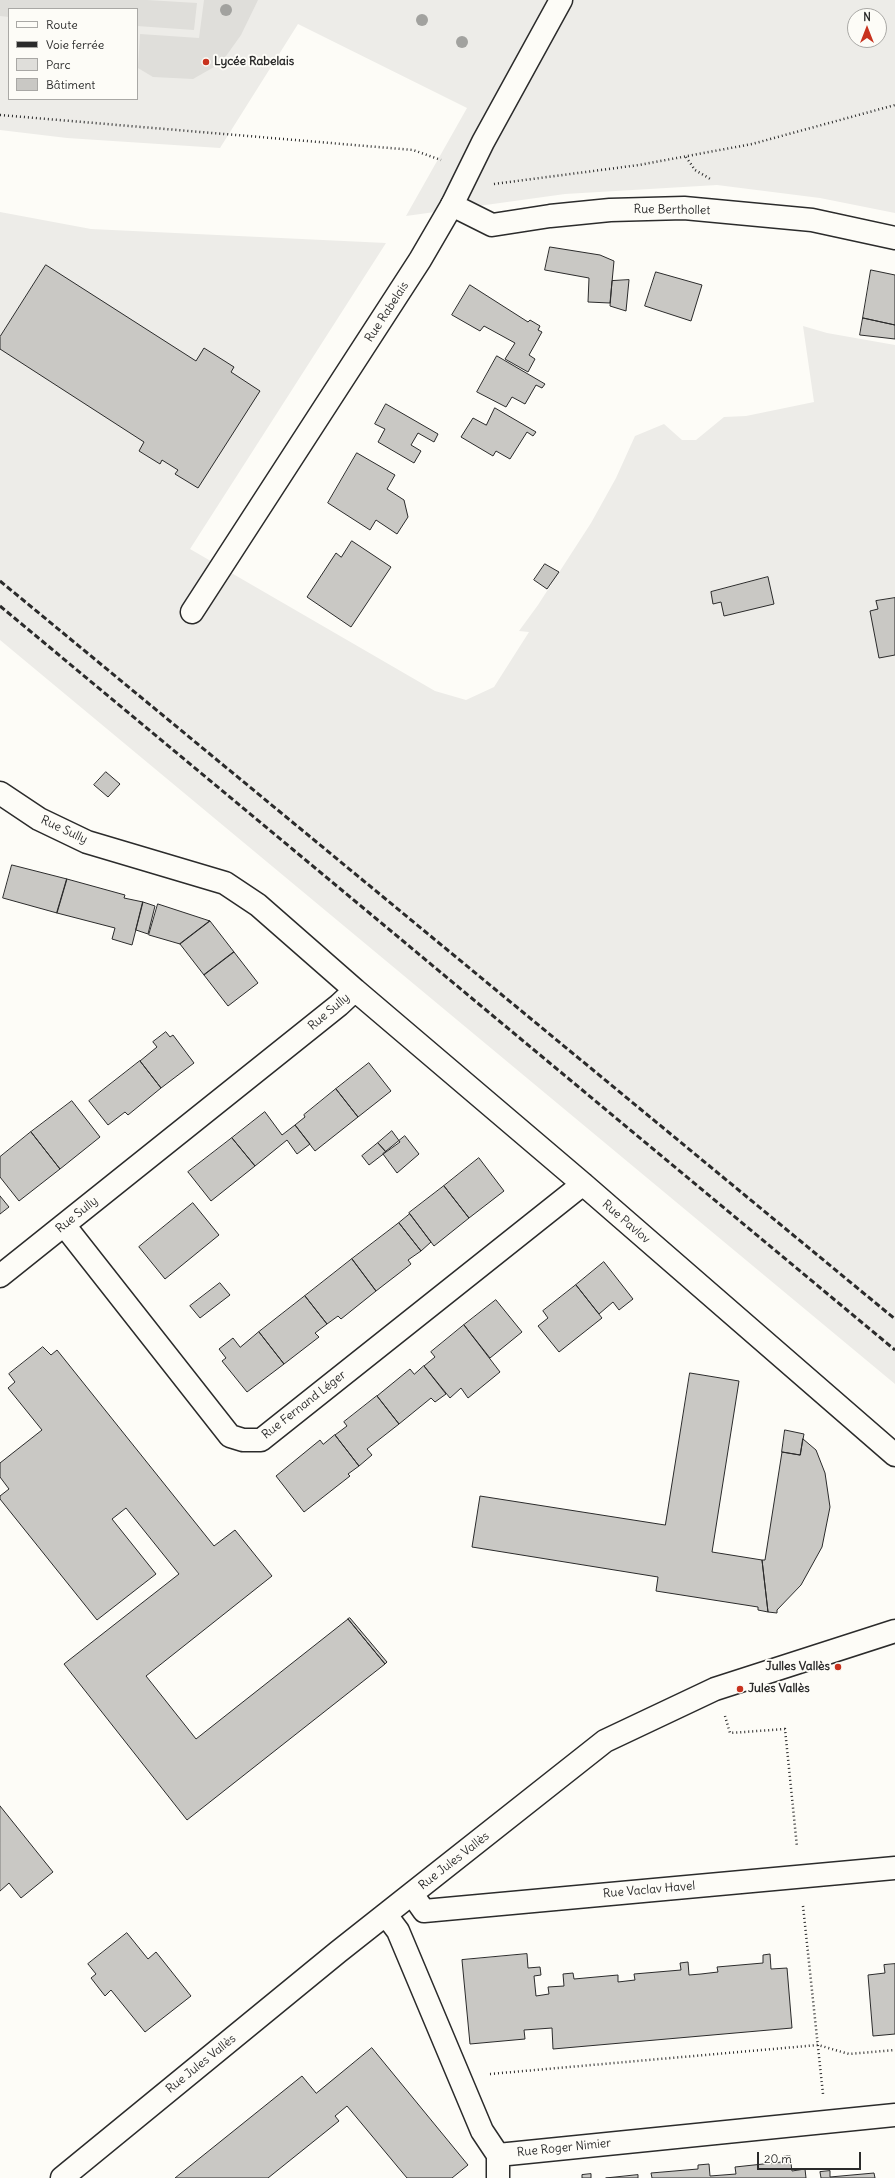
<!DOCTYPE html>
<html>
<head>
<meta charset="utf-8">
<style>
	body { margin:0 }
	#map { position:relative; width:895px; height:2178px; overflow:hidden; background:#fdfcf7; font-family:Delius,sans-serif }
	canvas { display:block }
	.legend { position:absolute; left:8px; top:8px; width:130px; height:92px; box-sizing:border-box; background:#fdfcf7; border:1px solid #a9a8a5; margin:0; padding:5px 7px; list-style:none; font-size:12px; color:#2b2b2b }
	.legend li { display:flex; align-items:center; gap:8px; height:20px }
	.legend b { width:20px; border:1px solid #a9a8a5 }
	.north { position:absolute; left:847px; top:8px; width:40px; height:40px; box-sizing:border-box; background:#fdfcf7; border:1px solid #a9a8a5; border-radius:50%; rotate:0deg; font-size:11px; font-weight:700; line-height:16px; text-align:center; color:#2b2b2b }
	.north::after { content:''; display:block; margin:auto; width:14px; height:18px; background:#c8321e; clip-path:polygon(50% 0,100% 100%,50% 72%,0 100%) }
	.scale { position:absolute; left:757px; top:2152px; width:104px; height:18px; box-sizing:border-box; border:2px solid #2b2b2b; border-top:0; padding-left:5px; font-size:12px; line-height:14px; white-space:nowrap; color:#2b2b2b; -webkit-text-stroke:3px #fdfcf7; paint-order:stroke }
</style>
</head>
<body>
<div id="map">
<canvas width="895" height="2178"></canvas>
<ul class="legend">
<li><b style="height:5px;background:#fdfcf7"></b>Route</li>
<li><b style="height:5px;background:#2b2b2b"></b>Voie ferrée</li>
<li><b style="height:11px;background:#dfdeda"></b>Parc</li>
<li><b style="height:11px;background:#c9c8c4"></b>Bâtiment</li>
</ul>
<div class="north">N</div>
<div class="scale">20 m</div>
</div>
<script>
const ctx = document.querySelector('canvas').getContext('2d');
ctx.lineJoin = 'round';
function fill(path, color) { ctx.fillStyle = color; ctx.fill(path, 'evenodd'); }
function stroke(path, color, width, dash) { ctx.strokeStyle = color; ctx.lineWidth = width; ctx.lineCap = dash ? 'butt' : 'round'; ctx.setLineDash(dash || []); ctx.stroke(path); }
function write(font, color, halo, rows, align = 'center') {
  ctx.font = font + ' Delius,sans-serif'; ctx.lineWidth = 4; ctx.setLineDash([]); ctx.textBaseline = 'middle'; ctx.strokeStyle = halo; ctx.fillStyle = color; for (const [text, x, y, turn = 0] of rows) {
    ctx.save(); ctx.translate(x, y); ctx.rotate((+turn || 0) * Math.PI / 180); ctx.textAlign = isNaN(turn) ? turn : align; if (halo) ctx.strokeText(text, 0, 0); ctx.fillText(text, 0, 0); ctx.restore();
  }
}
const built = new Path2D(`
	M0 0H895V213L820 198 717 185 565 194 406 216 467 108 298 24 220 148 67 138 0 130ZM9 9H137V99H9ZM855 16H879V40H855Z
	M0 212 91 229 386 243 190 549 435 691 466 700 494 687 529 632 519 631 538 605 591 523 616 478 635 436 664 424 682 440H696L724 417 746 416 814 402 803 326 827 333 895 345V1384L0 640Z`);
const green = new Path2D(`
	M0 0H147L197 3 194 30 137 26V9H9V17L0 16Z
	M204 0H258L241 35 221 63 193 79 153 77 138 68 140 34 199 38Z`);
const building = new Path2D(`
	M550 247 600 255 614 261 610 303 588 302 589 278 545 270Z
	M46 265 196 361 204 348 234 367 231 372 260 391 198 488 175 474 178 470 162 460 160 464 139 451 144 442 0 349V337Z
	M871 270 895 275V325L863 318Z
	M656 272 702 285 691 321 645 306Z
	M629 280 626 311 610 306 612 281Z
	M470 285 528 322 530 320 540 326 538 330 542 332 529 355 535 359 528 372 505 359 515 343 484 326 480 331 452 315Z
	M863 318 895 325V339L860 335Z
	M497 356 545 384 542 388 536 385 525 404 512 397 506 407 477 392Z
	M386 404 438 434 434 442 418 433 411 445 421 451 414 463 378 442 385 429 375 424Z
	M495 408 536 432 533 436 527 432 510 459 496 451 493 456 461 437 473 418 486 425Z
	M357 453 395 475 387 489 404 500 408 517 397 534 376 520 370 530 328 503Z
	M352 541 391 567 351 627 307 597 336 553 341 557Z
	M545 564 559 572 547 589 534 580Z
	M768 577 774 604 724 616 721 602 713 604 711 592Z
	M895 598V655L879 658 870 611 878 609 876 601Z
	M106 772 120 784 108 797 94 785Z
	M12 865 67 879 57 913 3 898Z
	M67 879 125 895 124 898 143 902 132 945 112 939 115 928 57 913Z
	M143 902 155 906 148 934 136 930Z
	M158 904 210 921 180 944 149 935Z
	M210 921 234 952 204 975 180 944Z
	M234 952 258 983 228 1006 204 975Z
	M166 1032 170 1037 173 1035 194 1063 161 1088 140 1061 157 1047 153 1042Z
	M140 1061 161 1088 128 1115 125 1112 108 1125 89 1101Z
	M369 1063 391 1091 358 1117 336 1089Z
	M336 1089 358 1117 315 1151 295 1125 305 1117 304 1115Z
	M72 1101 100 1137 60 1169 31 1132Z
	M265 1112 282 1135 295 1125 310 1144 297 1154 287 1140 255 1166 232 1138Z
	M392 1131 400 1142 386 1152 378 1143Z
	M31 1132 60 1169 19 1201 0 1177V1157Z
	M405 1136 419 1154 397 1173 383 1154Z
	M232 1138 255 1166 211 1201 188 1172Z
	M378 1143 386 1152 369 1165 362 1156Z
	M479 1158 504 1191 469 1218 444 1186Z
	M444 1186 469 1218 434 1246 409 1213Z
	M0 1196 9 1207 0 1214Z
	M193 1203 219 1235 165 1279 139 1247Z
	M410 1214 431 1242 421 1251 399 1223Z
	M399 1223 421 1251 408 1260 411 1264 376 1291 352 1259Z
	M352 1259 376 1291 341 1319 338 1316 327 1324 305 1296Z
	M604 1262 633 1299 619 1310 613 1302 599 1314 576 1285Z
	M220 1283 230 1295 200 1318 190 1306Z
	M576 1285 602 1318 559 1352 538 1326 548 1318 543 1311Z
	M305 1296 327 1324 315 1333 319 1337 284 1364 259 1332Z
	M496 1300 522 1332 490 1358 464 1325Z
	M464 1325 500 1372 468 1398 461 1388 450 1398 424 1366 435 1357 431 1352Z
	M259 1332 284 1364 247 1392 222 1361 226 1358 219 1349 233 1338 240 1347Z
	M43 1347 51 1355 57 1350 214 1546 235 1530 272 1576 146 1676 196 1739 348 1619 385 1664 187 1820 64 1664 179 1574 126 1508 112 1519 156 1574 97 1620 0 1499V1496L9 1489 0 1477V1463L42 1430 8 1388 15 1382 9 1374Z
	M424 1366 446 1394 435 1402 431 1398 399 1424 377 1396 410 1369 414 1374Z
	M690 1373 739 1381 712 1552 762 1560 768 1612 758 1610V1607L656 1591 658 1577 472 1547 480 1496 665 1525Z
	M377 1396 399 1424 367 1449 372 1455 359 1466 335 1435 347 1426 344 1422Z
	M785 1430 804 1434 800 1455 782 1452Z
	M335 1435 359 1466 348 1474 350 1476 304 1512 276 1476 320 1440 323 1444Z
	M803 1439 816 1450 825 1473 830 1507 822 1547 801 1585 777 1610V1613L768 1612 762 1560H765L782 1452 800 1455Z
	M350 1618 387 1662 385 1664 348 1619Z
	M0 1806 53 1872 21 1898 9 1883 0 1891Z
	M127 1933 148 1959 156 1952 191 1996 145 2032 111 1990 105 1996 91 1978 96 1974 88 1964Z
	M527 1954 528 1968 540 1967 541 1975 534 1976 536 1996 549 1994 548 1987 564 1986 563 1974 573 1973 574 1979 618 1975V1982L635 1980 634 1974 681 1970 680 1963 688 1962 689 1975 701 1974 718 1972 717 1967 763 1963V1955L770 1954 771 1969 787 1968 792 2028 553 2049 552 2028 524 2030 525 2039 470 2044 462 1960Z
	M895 1964V2034L873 2036 868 1975 885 1973 884 1965Z
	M372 2048 468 2165 452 2178H407L347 2106 335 2116 339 2121 268 2178H175L302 2076 316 2093Z
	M790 2156 792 2171 805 2169 806 2178H652L651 2173 698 2169V2165L709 2164 710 2176 736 2174 735 2167 782 2162V2157Z
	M830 2171V2177L874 2173 875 2178H821L820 2172Z
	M591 2174V2178H582V2175Z
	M638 2175V2178H606Z`);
const path = new Path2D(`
	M0 115 413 150 441 160
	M686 157 695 170 712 180
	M494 184 639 165 752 144 895 105
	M725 1716 730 1733 785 1729 797 1847
	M803 1906 823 2094
	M490 2074 818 2045 849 2054 895 2050`);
const minor = new Path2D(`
	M192 612 420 260 452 205
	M0 793 39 819 87 842 225 883 258 905 355 990 339 1005 0 1276
	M355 990 583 1184 895 1455
	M64 1225 230 1436 243 1440H261L583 1184
	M412 1894 424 1911 895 1868
	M386 1915 398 1931 482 2131 498 2155 895 2115
	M498 2155V2178
	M62 2178 338 1952 605 1741 715 1689 895 1631`);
const tertiary = new Path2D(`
	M561 0 483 142 452 205 492 225 550 216 610 210 684 208 812 220 895 238`);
const rail = new Path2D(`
	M0 581 895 1319
	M0 606 895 1350`);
const trees = [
	[226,10],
	[422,20],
	[462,42]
];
const markers = [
	[206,62,4,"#c8321e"],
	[838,1667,4,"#c8321e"],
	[740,1689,4,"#c8321e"]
];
const poiNames = [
	["Lycée Rabelais",214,62],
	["Julles Vallès",830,1667,"right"],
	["Jules Vallès",748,1689]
];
const streetNames = [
	["Rue Berthollet",672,210,1],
	["Rue Rabelais",387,312,-57],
	["Rue Sully",64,830,25],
	["Rue Sully",329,1012,-40],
	["Rue Sully",77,1215,-39],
	["Rue Pavlov",626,1222,41],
	["Rue Fernand Léger",304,1405,-38],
	["Rue Jules Vallès",454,1861,-38],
	["Rue Vaclav Havel",649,1890,-5],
	["Rue Jules Vallès",201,2064,-39],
	["Rue Roger Nimier",564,2148,-6]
];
fill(built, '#edece8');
fill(green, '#dfdeda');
fill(building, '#c9c8c4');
stroke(building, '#2b2b2b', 1);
stroke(minor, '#2b2b2b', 25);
stroke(tertiary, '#2b2b2b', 25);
stroke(path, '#2b2b2b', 2.5, [1, 3]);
stroke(minor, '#fdfcf7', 22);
stroke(tertiary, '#fdfcf7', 22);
stroke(rail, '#2b2b2b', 3, [6, 3]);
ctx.fillStyle = '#a2a29f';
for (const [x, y] of trees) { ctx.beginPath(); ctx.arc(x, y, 6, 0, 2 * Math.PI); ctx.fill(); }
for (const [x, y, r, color] of markers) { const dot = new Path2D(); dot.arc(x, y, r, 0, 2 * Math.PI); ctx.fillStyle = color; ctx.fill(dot); stroke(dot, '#fdfcf7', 1.5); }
write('bold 12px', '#2b2b2b', '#fdfcf7', poiNames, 'left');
write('12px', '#2b2b2b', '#fdfcf7', streetNames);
</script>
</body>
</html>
